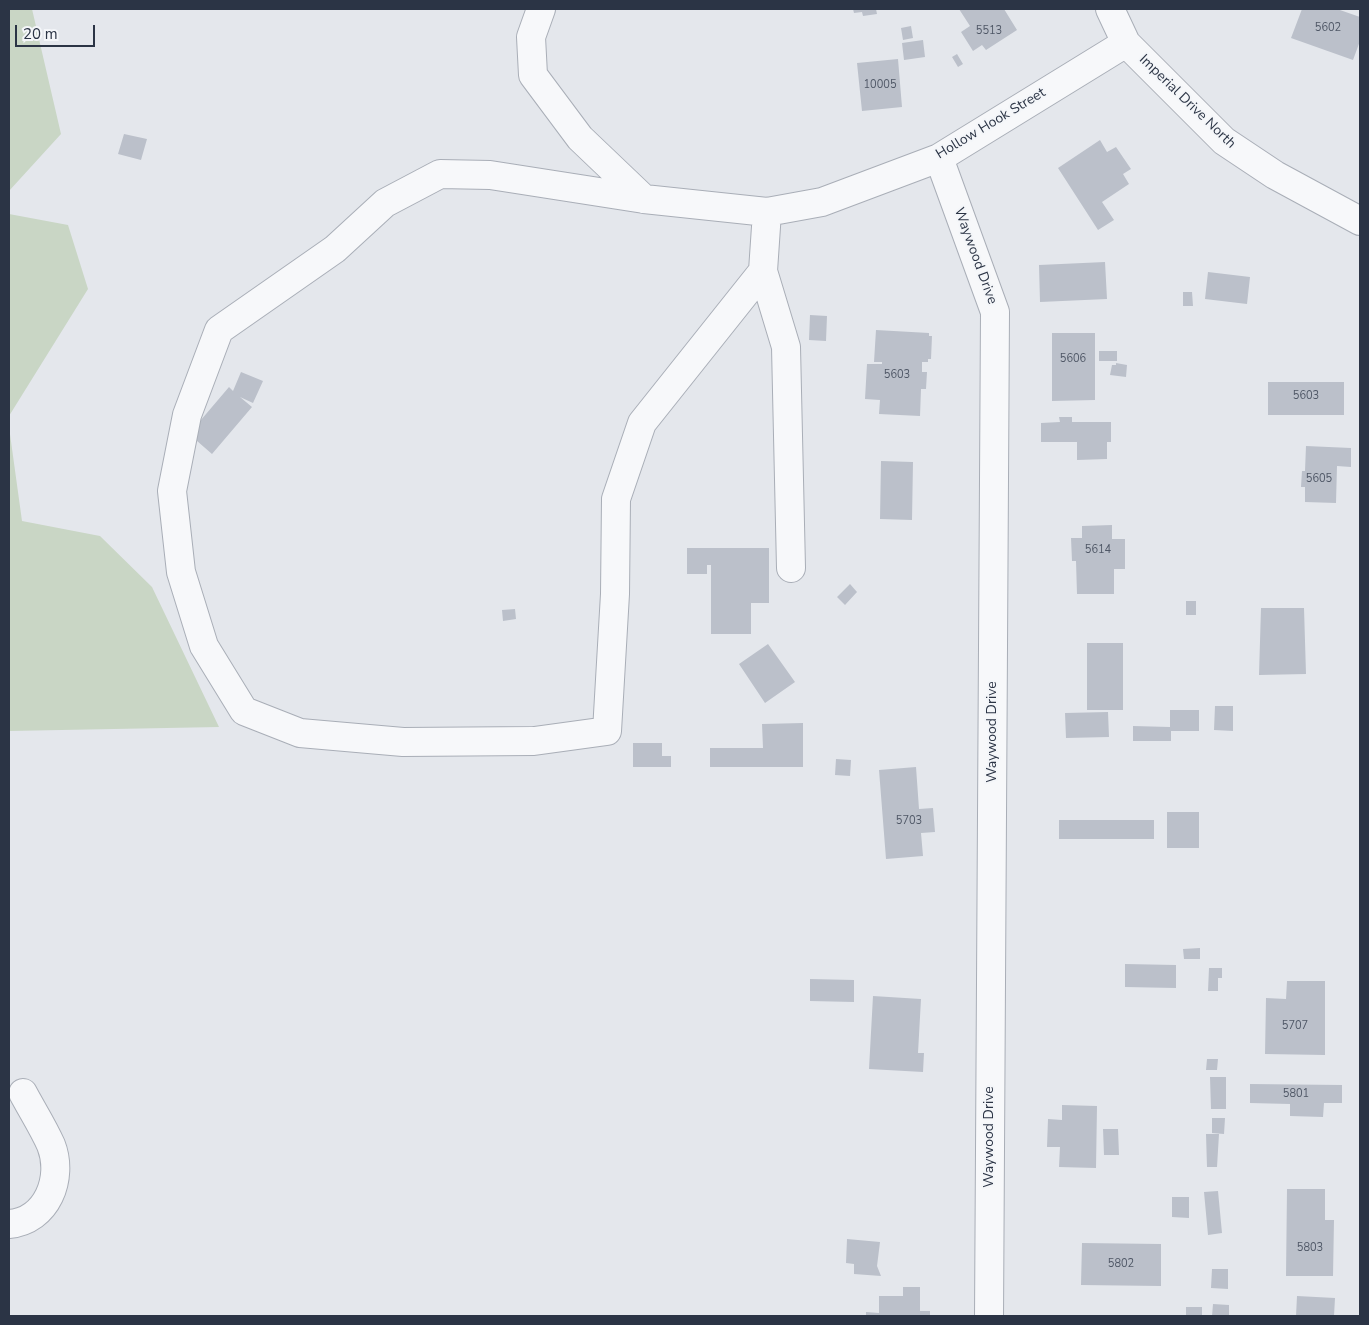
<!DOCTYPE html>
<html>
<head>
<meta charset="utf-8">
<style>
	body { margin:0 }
	#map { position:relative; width:1369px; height:1325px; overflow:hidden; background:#e4e7ec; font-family:"Nunito Sans",sans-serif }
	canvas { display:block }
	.frame { position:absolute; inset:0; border:10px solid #2b3445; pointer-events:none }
	.scale { position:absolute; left:15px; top:25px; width:80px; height:22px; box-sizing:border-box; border:2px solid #2b3445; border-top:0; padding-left:6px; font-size:15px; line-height:18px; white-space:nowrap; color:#2b3445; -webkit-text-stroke:4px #f4f6f9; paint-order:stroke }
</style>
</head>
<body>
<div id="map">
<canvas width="1369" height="1325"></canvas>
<div class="frame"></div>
<div class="scale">20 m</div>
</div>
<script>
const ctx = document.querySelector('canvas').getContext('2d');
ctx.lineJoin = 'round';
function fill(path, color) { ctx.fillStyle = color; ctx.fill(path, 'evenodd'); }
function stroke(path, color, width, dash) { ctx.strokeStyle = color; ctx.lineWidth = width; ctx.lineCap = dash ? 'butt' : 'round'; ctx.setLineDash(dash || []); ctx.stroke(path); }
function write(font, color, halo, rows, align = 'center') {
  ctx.font = font + ' "Nunito Sans",sans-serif'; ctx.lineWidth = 4; ctx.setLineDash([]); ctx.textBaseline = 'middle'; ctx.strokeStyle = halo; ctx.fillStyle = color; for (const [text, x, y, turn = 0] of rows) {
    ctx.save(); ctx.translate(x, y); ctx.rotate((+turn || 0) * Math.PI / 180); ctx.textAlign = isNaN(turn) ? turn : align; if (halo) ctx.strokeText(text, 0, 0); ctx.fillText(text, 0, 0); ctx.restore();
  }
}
const green = new Path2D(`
	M9 9H32L61 134 9 191Z
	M9 214 68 225 88 289 9 416Z
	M9 427 22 521 100 536 152 587 219 727 9 731Z`);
const building = new Path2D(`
	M853 9H876L877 14 863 16 862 12 854 13Z
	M959 9H1004L1017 30 986 50 982 45 973 51 961 32 970 26Z
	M1302 9H1337L1360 17V41L1353 60 1291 38Z
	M911 26 913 38 903 40 901 28Z
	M923 40 925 57 904 60 902 43Z
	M957 54 963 64 958 67 952 57Z
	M898 59 902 107 862 111 857 63Z
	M124 134 147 139 141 160 118 154Z
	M1100 140 1107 152 1116 147 1131 169 1123 174 1129 184 1102 202 1114 220 1098 230 1058 168Z
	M1105 262 1107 299 1040 302 1039 265Z
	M1208 272 1250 277 1247 304 1205 299Z
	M1183 292H1192L1193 306H1183Z
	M810 315 827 316 826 341 809 340Z
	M876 330 929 333V336H932L931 359H928V362H922V372H927L926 389H921L920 416 879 414 880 400 865 399 867 364H882V362H874Z
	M1052 333H1095V400L1052 401Z
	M1099 351H1117V361H1099Z
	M1116 363 1127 365 1126 377 1110 375 1112 365H1116Z
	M241 372 263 381 253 403 240 397 252 407 212 454 189 434 229 387 233 391Z
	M1268 382H1344V415H1268Z
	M1059 417H1072V422H1111V442H1107V459L1077 460V442H1041V423L1060 422Z
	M1306 446 1351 448V467L1337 466 1336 503 1305 502V487H1301L1302 471H1305Z
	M881 461 913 462 912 520 880 519Z
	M1112 525V539H1125V569H1114V594H1077L1076 561H1072L1071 538H1082V526Z
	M687 548H769V603H751V634H711V565H707V574H687Z
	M850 584 857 592 845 605 837 597Z
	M1186 601H1196V615H1186Z
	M1261 608H1304L1306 674 1259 675Z
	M515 609 516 619 503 621 502 610Z
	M1087 643H1123V710H1087Z
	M768 644 795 682 765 703 739 664Z
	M1215 706H1233V731L1214 730Z
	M1170 710H1199V731H1171V741H1133V726L1170 727Z
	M1108 712 1109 737 1066 738 1065 713Z
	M803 723V767H710V748H763L762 724Z
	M633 743H662V756H671V767H633Z
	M836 759 851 760 850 776 835 775Z
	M916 767 919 809 933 808 935 832 921 833 923 856 886 859 879 770Z
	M1167 812H1199V848H1167Z
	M1059 820H1154V839H1059Z
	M1200 948V959H1184L1183 949Z
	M1125 964 1176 965V988L1125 987Z
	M1209 968H1222V978H1218V991H1208Z
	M810 979 854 980V1002L810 1001Z
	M1287 981H1325V1055L1265 1054 1266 998 1286 999Z
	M873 996 921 999 918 1053H924L923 1072 869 1069Z
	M1207 1059H1218L1217 1070H1206Z
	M1210 1077H1226V1109H1211Z
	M1250 1084 1342 1085V1103H1324L1323 1117 1290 1116V1104L1250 1103Z
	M1062 1105 1097 1106 1096 1168 1059 1167 1060 1147H1047L1048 1119 1062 1120Z
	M1212 1118H1225L1224 1134 1212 1133Z
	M1103 1129H1118L1119 1155H1104Z
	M1206 1134H1219L1217 1167H1207Z
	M1287 1189H1325V1220H1334L1333 1276H1286Z
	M1218 1191 1222 1233 1208 1235 1204 1192Z
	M1172 1197H1189V1218L1172 1217Z
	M847 1239 880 1242 877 1266 881 1276 854 1274V1264L846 1263Z
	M1082 1243 1161 1244V1286L1081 1285Z
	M1212 1269H1228V1289L1211 1288Z
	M903 1287H920V1311H930V1316H866V1312L879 1313V1296H903Z
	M1297 1296 1335 1298 1334 1316H1296Z
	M1213 1304 1229 1305V1316H1212Z
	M1186 1307H1202V1316H1186Z`);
const minor = new Path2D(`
	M541 9 531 37 533 75 580 138 644 199
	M1110 9 1126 43 1224 141 1275 175 1360 221
	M939 158 995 312 989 1316
	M767 212 763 271 642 423 616 499 615 594 607 731 534 741 403 742 300 733 244 711 204 646 181 572 172 491 187 415 219 330 335 249 385 203 440 174 490 175 644 199 767 212 822 202 939 158 1126 43
	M763 271 786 347 791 568
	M9 1224C47 1221 64 1178 51 1145 43 1127 32 1110 23 1093`);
const numberNames = [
	["5602",1328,28],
	["5513",989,31],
	["10005",880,85],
	["5606",1073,359],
	["5603",897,375],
	["5603",1306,396],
	["5605",1319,479],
	["5614",1098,550],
	["5703",909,821],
	["5707",1295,1026],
	["5801",1296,1094],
	["5803",1310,1248],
	["5802",1121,1264]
];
const streetNames = [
	["Imperial Drive North",1187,102,44],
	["Hollow Hook Street",991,124,-31],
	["Waywood Drive",975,256,70],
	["Waywood Drive",993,732,-90],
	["Waywood Drive",990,1137,-90]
];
fill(green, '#c9d6c5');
fill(building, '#bbc0ca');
stroke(minor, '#a9aeb7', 30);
stroke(minor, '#f7f8fa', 28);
write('11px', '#4f5766', null, numberNames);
write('14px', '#2b3445', '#f4f6f9', streetNames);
</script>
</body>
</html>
